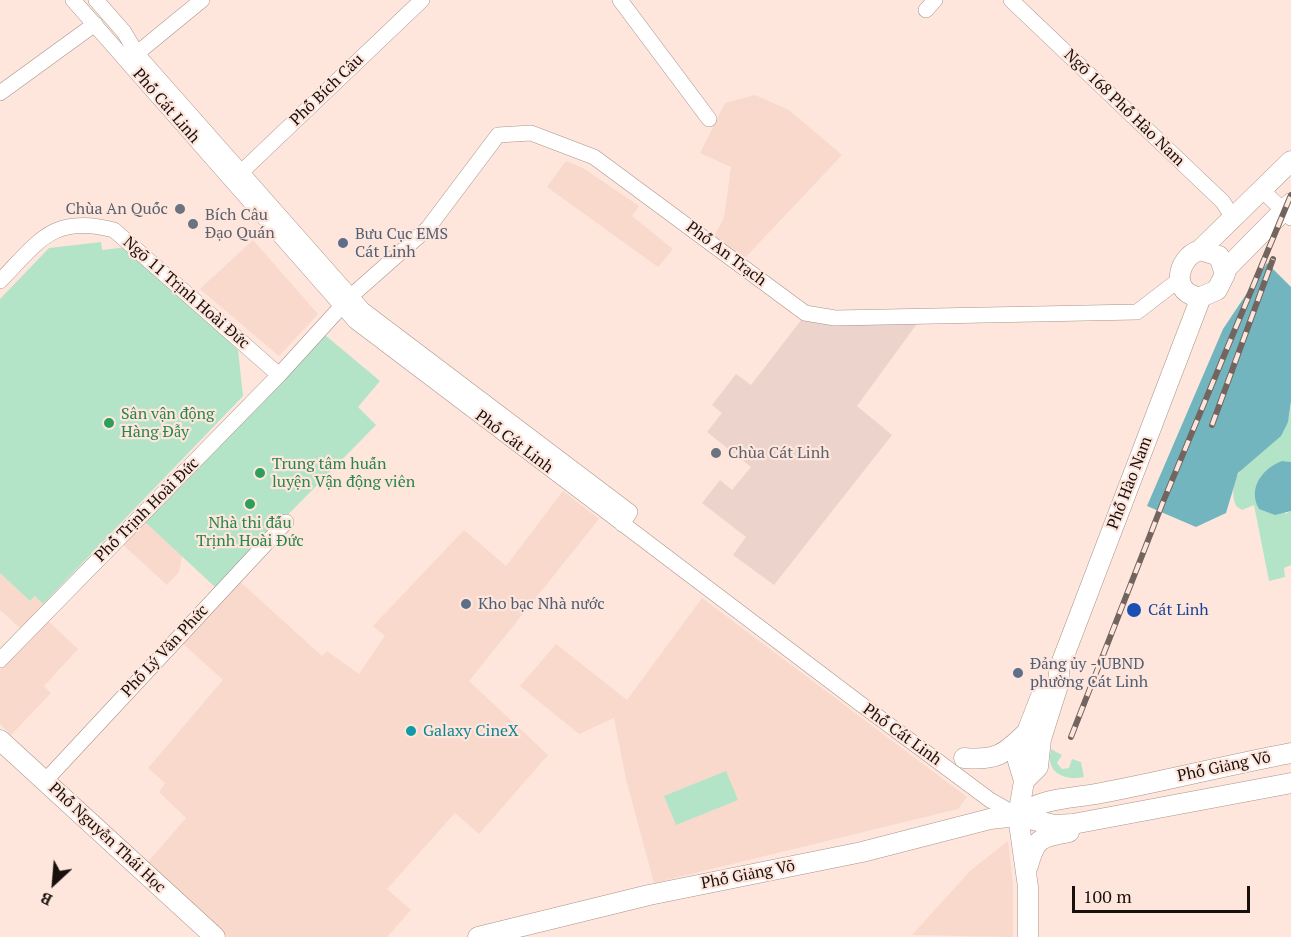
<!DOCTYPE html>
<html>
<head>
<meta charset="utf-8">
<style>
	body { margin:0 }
	#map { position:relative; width:1291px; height:937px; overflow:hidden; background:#fee6dc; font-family:"PT Serif",serif }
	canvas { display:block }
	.north { position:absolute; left:24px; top:853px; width:60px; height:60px; -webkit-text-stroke:4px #fee6dc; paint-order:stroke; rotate:206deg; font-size:16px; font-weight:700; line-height:24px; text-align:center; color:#18100d }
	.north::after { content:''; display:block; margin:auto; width:21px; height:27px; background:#18100d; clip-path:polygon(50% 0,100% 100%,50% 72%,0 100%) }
	.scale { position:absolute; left:1072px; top:886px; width:178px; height:27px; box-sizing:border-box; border:3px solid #18100d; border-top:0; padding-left:8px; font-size:18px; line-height:21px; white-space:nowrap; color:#18100d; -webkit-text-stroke:4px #fee6dc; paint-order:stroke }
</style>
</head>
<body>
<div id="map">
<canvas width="1291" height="937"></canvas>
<div class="north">B</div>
<div class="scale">100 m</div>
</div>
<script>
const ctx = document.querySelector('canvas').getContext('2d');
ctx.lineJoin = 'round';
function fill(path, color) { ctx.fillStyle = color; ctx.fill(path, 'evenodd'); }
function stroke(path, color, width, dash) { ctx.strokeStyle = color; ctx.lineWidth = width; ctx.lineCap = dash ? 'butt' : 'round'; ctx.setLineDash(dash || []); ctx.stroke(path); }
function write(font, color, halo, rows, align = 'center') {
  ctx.font = font + ' "PT Serif",serif'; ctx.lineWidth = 4.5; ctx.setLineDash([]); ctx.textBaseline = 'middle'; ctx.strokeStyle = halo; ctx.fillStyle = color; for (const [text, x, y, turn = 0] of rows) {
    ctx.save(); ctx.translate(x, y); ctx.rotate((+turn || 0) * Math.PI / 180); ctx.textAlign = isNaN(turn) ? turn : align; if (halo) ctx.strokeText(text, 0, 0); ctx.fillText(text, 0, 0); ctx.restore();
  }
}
const built = new Path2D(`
	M755 95 789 110 842 155 743 260 714 236 724 218 731 167 700 153 725 103Z
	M566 161 583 168 639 206 632 216 673 249 658 267 547 187Z
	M253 240 318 314 279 356 200 289Z
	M563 491 599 519 469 681 548 755 479 834 455 813 387 889 411 910 387 937H228L148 862 186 818 159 792 165 783 148 768 223 680 179 640 236 578 322 656 327 651 359 674 385 636 373 626 464 530 506 566Z
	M144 521 182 556 179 572 167 585 122 544Z
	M0 573 30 601 35 596 43 604 20 628 0 610Z
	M702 598 967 797 958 809 654 883 626 779 614 718 579 734 520 686 556 644 627 700Z
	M47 620 78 649 44 686 51 693 11 735 0 724V670Z
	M1008 841 1013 884V937L912 935 971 870Z`);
const education = new Path2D(`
	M805 315 919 321 857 406 892 435 774 585 733 555 746 537 702 503 720 480 732 490 751 467 707 432 722 413 712 405 736 374 751 385Z`);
const green = new Path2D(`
	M101 242 102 250 128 247 238 350 243 396 43 604 35 596 30 601 0 573V299L49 248Z
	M325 335 380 381 358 407 376 425 216 588 144 521Z
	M1291 401V462L1282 461 1285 514 1291 511V565L1284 568 1285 577 1269 581 1254 505 1242 510 1236 506C1222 469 1268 449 1286 423 1290 418 1290 408 1291 401Z
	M1051 749 1062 755 1057 763 1062 769 1069 768 1072 759 1081 762 1084 777C1064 781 1045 773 1051 749Z
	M726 771 738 800 676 825 664 796Z`);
const water = new Path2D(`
	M1267 263 1291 287V401L1288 422 1281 436 1238 473 1226 513 1196 527 1147 506 1223 329Z
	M1282 461 1291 462V511L1275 515 1259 509C1247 488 1263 468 1282 461Z`);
const minor = new Path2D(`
	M73 0 355 321 858 702 990 800 1018 816
	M96 0 124 32 137 54 363 310 630 512 622 524
	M620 0 709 119
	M1011 0 1223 202 1233 218
	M926 10 935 0
	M130 59 202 0
	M0 93 95 24
	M233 180 422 0
	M1262 190 1291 218
	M0 281C39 241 53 214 114 230L279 375
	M0 660 279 375 350 297 428 228 498 135 531 133 594 157 805 313 835 318 1137 312 1180 279
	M45 781 286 522`);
const major = new Path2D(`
	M1200 250 1219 256 1225 274 1217 290 1201 297C1170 295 1176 258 1200 250L1291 161
	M1225 270 1291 203
	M0 740 215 937
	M964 758C996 761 1005 754 1027 732
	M1024 781 1038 767 1041 739 1059 682V669L1201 297
	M1018 816C1042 797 1072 799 1101 793 1165 781 1227 765 1291 753
	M1028 866C1036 836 1041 838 1069 832
	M478 937 649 895 862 852 990 819 1018 816 1054 825 1073 824 1291 783
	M1028 937V887L1018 816 1024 781 1018 761 1027 732 1043 691`);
const rail = new Path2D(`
	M1212 425 1273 259
	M1071 737 1163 502 1291 195`);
const markers = [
	[180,209,6,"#6b7280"],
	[193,224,6,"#6b7280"],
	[343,243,6,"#5c6f8a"],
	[109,423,6,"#2e9e5b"],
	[716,453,6,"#6b7280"],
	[260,473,6,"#2e9e5b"],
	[250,504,6,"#2e9e5b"],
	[466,604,6,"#5c6f8a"],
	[1134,610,8,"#1a4fb4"],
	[1018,673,6,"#5c6f8a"],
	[411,731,6,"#0f9aa8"]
];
const streetNames = [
	["Phố Bích Câu",327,90,-44],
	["Phố Cát Linh",166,106,49],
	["Ngõ 168 Phố Hào Nam",1124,108,44],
	["Phố An Trạch",726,254,37],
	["Ngõ 11 Trịnh Hoài Đức",186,293,41],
	["Phố Cát Linh",514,442,37],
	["Phố Hào Nam",1130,483,-69],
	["Phố Trịnh Hoài Đức",147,510,-45],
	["Phố Lý Văn Phức",165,651,-47],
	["Phố Cát Linh",902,735,36],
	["Phố Giảng Võ",1224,767,-12],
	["Phố Nguyễn Thái Học",107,838,43],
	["Phố Giảng Võ",748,875,-11]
];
const worshipNames = [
	["Chùa An Quốc",168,209,"right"],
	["Bích Câu",205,215],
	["Đạo Quán",205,233],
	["Chùa Cát Linh",728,453]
];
const serviceNames = [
	["Bưu Cục EMS",355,234],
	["Cát Linh",355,252],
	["Kho bạc Nhà nước",478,604],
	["Đảng ủy - UBND",1030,664],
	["phường Cát Linh",1030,682]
];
const leisureNames = [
	["Sân vận động",121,414],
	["Hàng Đẫy",121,432],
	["Trung tâm huấn",272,464],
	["luyện Vận động viên",272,482],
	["Nhà thi đấu",250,523,"center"],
	["Trịnh Hoài Đức",250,541,"center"]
];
const transitNames = [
	["Cát Linh",1148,610]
];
const cultureNames = [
	["Galaxy CineX",423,731]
];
fill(built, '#f8d9cb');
fill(education, '#ecd4cc');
fill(green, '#b4e4c7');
fill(water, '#72b5bf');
stroke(minor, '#a99389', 16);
stroke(major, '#a99389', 21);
stroke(minor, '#fff', 15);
stroke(major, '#fff', 20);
stroke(rail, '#73645f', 6);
stroke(rail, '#fee6dc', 4, [11]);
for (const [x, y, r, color] of markers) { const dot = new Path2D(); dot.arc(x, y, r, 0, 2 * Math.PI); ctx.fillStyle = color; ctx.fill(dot); stroke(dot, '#fee6dc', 2); }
write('16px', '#18100d', '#fee6dc', streetNames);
write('16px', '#5b616d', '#fee6dc', worshipNames, 'left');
write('16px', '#4e5e75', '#fee6dc', serviceNames, 'left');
write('16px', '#27864d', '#fee6dc', leisureNames, 'left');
write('16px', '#164399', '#fee6dc', transitNames, 'left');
write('16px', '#0d838f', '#fee6dc', cultureNames, 'left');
</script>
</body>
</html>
